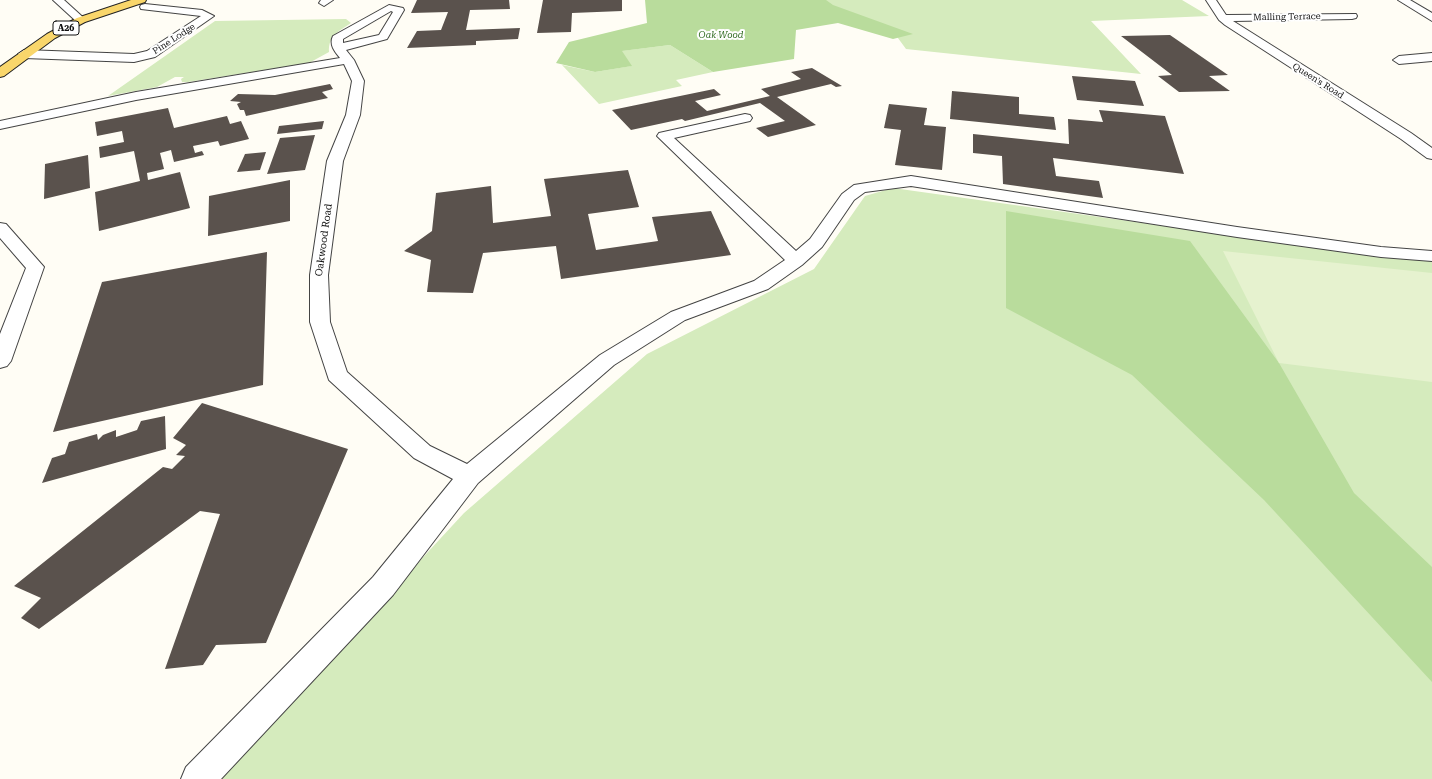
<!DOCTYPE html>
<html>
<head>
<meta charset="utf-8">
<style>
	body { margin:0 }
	canvas { display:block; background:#fffdf5 }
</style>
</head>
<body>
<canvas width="1432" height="779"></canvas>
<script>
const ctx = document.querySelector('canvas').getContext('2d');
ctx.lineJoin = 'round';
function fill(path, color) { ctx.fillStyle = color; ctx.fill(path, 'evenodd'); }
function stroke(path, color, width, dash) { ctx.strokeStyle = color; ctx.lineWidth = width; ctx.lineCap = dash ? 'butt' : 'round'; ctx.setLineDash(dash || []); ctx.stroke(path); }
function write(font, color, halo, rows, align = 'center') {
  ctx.font = font + ' "Roboto Serif",serif'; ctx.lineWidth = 4; ctx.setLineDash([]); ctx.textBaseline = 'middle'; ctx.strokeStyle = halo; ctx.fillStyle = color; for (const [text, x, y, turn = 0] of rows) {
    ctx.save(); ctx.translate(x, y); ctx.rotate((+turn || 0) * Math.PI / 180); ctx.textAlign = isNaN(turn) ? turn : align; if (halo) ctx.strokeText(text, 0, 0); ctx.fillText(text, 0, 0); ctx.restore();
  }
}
const green = new Path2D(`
	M801 0H1182L1209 16 1091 21 1141 74 906 49 895 34Z
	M346 19 351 23C339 31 328 36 329 52L309 63 188 82H182L181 79 184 77H175L157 87 108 96 215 21Z
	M670 45 713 72 676 80 682 86 599 104 562 65 595 72 631 66 621 51Z
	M893 188 1307 246 1432 260V779H218L464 513 647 354 814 269 865 196Z`);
const forest = new Path2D(`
	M645 0H826L833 5 913 34 893 39 838 23 796 30 794 59 713 72 670 45 622 51 632 66 595 72 556 63 569 42 647 23Z
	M1006 211 1190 241 1279 363 1354 493 1432 567V682L1264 500 1132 375 1006 308Z`);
const pitch = new Path2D(`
	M1223 251 1432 273V382L1279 363Z`);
const building = new Path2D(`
	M417 0H509L510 9 470 10 466 30 520 28 518 39 476 41V45L407 48 417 31 441 30 448 12 411 13Z
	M543 0H622V11L572 13 571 32 537 33Z
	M1170 35 1228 75 1209 76 1230 91 1179 92 1158 76 1172 75 1121 36Z
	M812 68 842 86 836 87 831 84 777 97 816 125 768 137 756 128 785 121 760 103 685 121 682 119 631 130 612 110 714 89 721 95 695 101 707 111 770 96 761 89 801 79 791 72Z
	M1072 76 1135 81 1144 106 1077 100Z
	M330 84 333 89 322 92 328 98 246 116 244 110H240L237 104 241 102 230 101 238 94 275 95Z
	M952 91 1019 97V114L1054 117 1056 130 950 119Z
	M889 104 927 108 924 125 946 127 942 170 895 165 901 130 884 128Z
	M168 108 174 128 227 116 230 124 241 121 249 139 220 146 218 141 193 146 195 153 202 151 204 155 174 162 171 150 160 153 164 169 147 173 148 180 180 172 190 208 99 231 95 192 140 181 134 151 100 158 99 147 124 142 122 131 97 136 95 122Z
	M1099 110 1165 116 1184 174 1053 158 1056 176 1099 181 1103 198 1003 184 1002 156 973 153V134L1069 144 1068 119 1103 122Z
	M324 121 322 129 277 134 279 126Z
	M315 135 305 170 267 174 280 138Z
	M266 152 260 170 237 172 245 154Z
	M88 155 90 188 44 199 45 164Z
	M628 170 639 207 588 214 596 250 658 241 652 217 711 211 731 255 561 279 556 246 483 253 473 293 427 292 431 260 404 251 432 231 436 193 491 186 493 223 551 216 544 179Z
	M290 180V221L208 236 209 196Z
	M267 252 263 385 53 432 102 282Z
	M202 403 348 449 266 643 216 645 203 665 165 669 220 514 200 511 39 629 21 618 41 598 14 586 163 467 172 469 185 456 176 455 186 445 173 438Z
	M165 416 166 449 42 483 52 458 65 454 69 442 97 434 98 440 103 435 116 430V437L137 430 141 421Z`);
const minor = new Path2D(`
	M53 0H64L86 20 85 22H77Z
	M321 0H333L324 6 319 3Z
	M1206 0H1216L1226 15 1356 14 1357 16 1356 18 1352 19 1233 21 1411 133 1432 148V159L1427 158 1401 139 1225 25 1219 20Z
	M1398 0H1410L1432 13V21Z
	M145 4 202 10 214 16 155 57 134 62 24 58 18 54 24 50 134 54 147 51 201 16 141 9 140 7 141 5Z
	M389 5 403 8 404 10 387 39 346 50 354 60 364 81 360 115 343 161 328 275 330 322 347 372 430 446 467 464 600 355 671 312 754 281 785 260 657 136 659 133 745 114 750 115 752 118 750 121 674 138 796 251 810 239 842 194 854 185 911 176 1237 227 1381 247 1432 251V261L1381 257 1237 237 911 186 865 192 854 200 822 247 802 265 768 289 685 320 614 365 478 483 393 595 221 779H181L186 767 373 577 453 479 414 458 329 380 310 322V275L327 161 346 115 352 81 344 64 136 100 0 129V121L136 92 340 58C334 51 329 44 333 36ZM391 11 393 12 379 35 343 43V39Z
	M1432 53V61L1399 64 1393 60 1399 56Z
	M0 223 6 224 44 267 11 361 7 366 0 368V334L26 268 0 238Z`);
const major = new Path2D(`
	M131 0H146L145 2 85 22 55 38 4 76 0 77V67L47 34 77 18Z`);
const farStreetnames = [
	["Malling Terrace",1287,17,-1],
	["Pine Lodge",174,39,-33],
	["Queen's Road",1318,81,32]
];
const shields = [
	[66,28,26]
];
const shieldNames = [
	["A26",66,28]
];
const farParknames = [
	["Oak Wood",721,35]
];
const streetNames = [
	["Oakwood Road",324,240,-82]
];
fill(green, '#d5ebbd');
fill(forest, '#b9dc9c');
fill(pitch, '#e6f2cf');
fill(building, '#5a524d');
stroke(minor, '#444', 2);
stroke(major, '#222', 2);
fill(minor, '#fff');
fill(major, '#f9d66b');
write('9px', '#111', '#fff', farStreetnames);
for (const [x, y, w] of shields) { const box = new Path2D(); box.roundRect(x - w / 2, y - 7, w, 14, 3); ctx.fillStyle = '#fff'; ctx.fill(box); stroke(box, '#111', 1); }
write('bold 9px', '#111', null, shieldNames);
write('italic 9px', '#2f6b1f', '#fff', farParknames);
write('10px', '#111', '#fff', streetNames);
</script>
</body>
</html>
